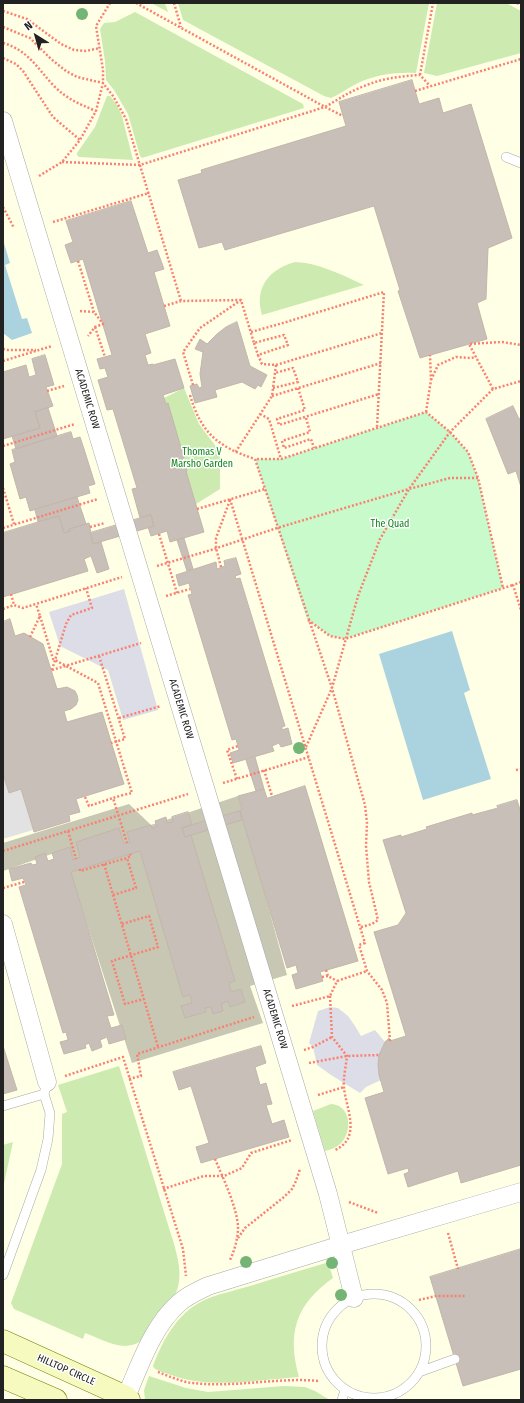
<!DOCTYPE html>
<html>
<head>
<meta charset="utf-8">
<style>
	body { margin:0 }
	#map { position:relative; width:524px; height:1403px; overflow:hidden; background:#f2efe9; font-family:"Fira Sans Condensed",sans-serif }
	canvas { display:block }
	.frame { position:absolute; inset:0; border:4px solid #222; pointer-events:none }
	.north { position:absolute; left:16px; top:16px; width:40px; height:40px; -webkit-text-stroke:3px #fff; paint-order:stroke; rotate:323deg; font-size:11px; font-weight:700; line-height:16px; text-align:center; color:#222 }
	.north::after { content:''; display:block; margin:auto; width:14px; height:18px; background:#222; clip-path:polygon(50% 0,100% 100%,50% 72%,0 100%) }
</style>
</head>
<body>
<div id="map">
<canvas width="524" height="1403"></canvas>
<div class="frame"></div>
<div class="north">N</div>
</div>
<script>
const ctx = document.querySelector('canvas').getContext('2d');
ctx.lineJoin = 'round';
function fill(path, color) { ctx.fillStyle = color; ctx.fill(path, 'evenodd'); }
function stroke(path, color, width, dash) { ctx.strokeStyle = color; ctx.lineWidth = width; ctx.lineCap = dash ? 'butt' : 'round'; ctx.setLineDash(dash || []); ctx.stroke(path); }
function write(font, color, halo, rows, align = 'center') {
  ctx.font = font + ' "Fira Sans Condensed",sans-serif'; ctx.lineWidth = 3; ctx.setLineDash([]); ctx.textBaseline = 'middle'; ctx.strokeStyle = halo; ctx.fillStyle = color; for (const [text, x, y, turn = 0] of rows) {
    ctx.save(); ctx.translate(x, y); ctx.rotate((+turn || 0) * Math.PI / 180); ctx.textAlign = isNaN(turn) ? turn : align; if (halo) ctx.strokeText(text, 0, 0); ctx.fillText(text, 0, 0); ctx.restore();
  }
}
const education = new Path2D(`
	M3 3H521V1400H3Z`);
const construction = new Path2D(`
	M238 796 287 975 250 986 263 1023 132 1063 63 850 3 871V843L129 804 151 825Z`);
const grass = new Path2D(`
	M151 3H165L168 12Z
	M178 3H429L416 73C397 72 377 74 358 83 349 87 341 94 331 98L324 96 183 20Z
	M437 3H506L521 11V53L437 76 424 73Z
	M135 12 303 104 304 108 142 158 140 156 128 114 114 90 106 80 105 61 100 29 104 23 115 22Z
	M107 96H110L117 105 122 116 133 160 79 157 77 155V153L95 127Z
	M295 262C319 263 342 275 364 285L262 315C254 288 269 269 295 262Z
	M184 388 199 424 220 452V489L196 504 186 471 184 458 164 398Z
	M119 1066 174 1244C177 1255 181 1269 179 1281 177 1302 154 1324 141 1341 123 1353 104 1340 85 1333L83 1339 14 1309 11 1303 62 1164V1114L67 1112 58 1085Z
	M331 1104C352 1105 353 1134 339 1145 335 1148 330 1150 325 1151L313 1111Z
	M13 1142 3 1188V1145Z
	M326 1263 329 1265 333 1278C295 1305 287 1334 299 1377 256 1380 209 1390 168 1374 163 1372 158 1371 154 1368L153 1366C164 1337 179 1310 209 1298 222 1293 237 1290 250 1286 276 1278 301 1270 326 1263Z
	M149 1376 186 1388 208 1392 284 1386 305 1387 315 1391 330 1400H145L144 1390Z`);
const park = new Path2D(`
	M426 412 450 432 468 452 478 478 503 588 345 639 330 636 307 619 255 459H281Z`);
const parking = new Path2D(`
	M3 774 9 793 21 789 33 830 3 839Z`);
const plaza = new Path2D(`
	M124 589 158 710 123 720 108 670 60 646 49 612Z
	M330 1007 338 1008 348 1016 355 1026 361 1036 375 1030 385 1042 379 1055 381 1080 366 1087 360 1093 331 1075 317 1065 313 1047 309 1043 318 1011Z`);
const water = new Path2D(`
	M3 240 10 263 5 265 22 319 27 318 32 333 12 340 3 333Z
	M452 631 470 690 464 693 491 779 423 800 379 654Z`);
const building = new Path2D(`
	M412 80 419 104 439 98 443 113 471 104 512 238 488 248 486 299 477 303 487 339 420 358 398 291 400 290 374 206 225 250 222 242 199 248 178 180 202 173 201 170 346 126 339 102Z
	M131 201 148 253 157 250 164 269 154 272 170 326 145 334 151 353 145 355 148 365 153 364V365L175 359 184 388 163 395 166 404 168 403 184 458 182 459 187 471H186L204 532 170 542 167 531 151 536 148 527 154 526 151 515 140 518 132 489 137 488 113 409 107 410 98 380 108 377 105 368 100 369 97 359 112 355 83 259 71 263 65 245 73 242 66 221Z
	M237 322 250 366 267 375 261 387 258 385 255 389 242 382 215 390 217 397 195 403 190 386 197 384 199 388 202 387 200 374 203 352 195 349 200 339 207 344 217 334 226 327Z
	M45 355 54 385 46 387 53 406 35 412 40 428 3 439V372L26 365 29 377 36 375 32 359Z
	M513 406 519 419 521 418V487L516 471 508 474 486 419Z
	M48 408 57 436 16 449 12 436 40 428 35 412Z
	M71 432 73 439 80 437 84 449 95 484 88 486 90 493 30 511 26 497 20 499 10 464 15 462 12 450Z
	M77 497 86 524 69 529 70 531 64 533 59 516 38 522 35 510Z
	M151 515 154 526 93 544 90 533Z
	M59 516 64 533 70 531 69 529 89 523 93 544 101 542 109 569 97 573 91 556 84 559 88 571 3 597V533Z
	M184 538 193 569 187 571 177 540Z
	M236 558 241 574 235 576 236 579 240 578 285 726 282 727V730L288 728 292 744 281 747 279 743 272 746 274 751 233 763 230 753 239 750 236 739 232 740 188 595 192 594 189 583 179 586 176 575 216 562 217 569 225 566 224 561Z
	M10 619 15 636 24 633 43 644 57 689 67 687 75 691 77 695 78 700 76 705 71 709 64 711 67 722 102 712 124 784 76 799 80 812 69 815 70 821 34 832 21 789 9 793 3 774V622Z
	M255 757 264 789 256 791 246 760Z
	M305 786 358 961 320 972 323 981 296 989 292 975 298 973 296 965 287 968 240 811 242 810 238 796 264 789 267 798Z
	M517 800 521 813V1165L461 1183 458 1171 408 1187 404 1174 409 1172 408 1168 388 1174 365 1098 384 1092 379 1075 378 1064 379 1055 385 1042 389 1038 390 1041 406 1036 374 932 398 925 406 913 383 840 401 835V837L427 829 426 827 472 813V815L498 808 497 806Z
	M240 811 242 820 185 837 182 828Z
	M188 812 192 825 182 828 185 837 191 835 235 981 229 983 231 992 241 989 245 1002 230 1007 228 1001 221 1004 223 1011 213 1014 211 1007 205 1008 206 1012 185 1018 181 1006 192 1003 190 995 183 997 140 851 130 854 71 872 114 1015 107 1016 111 1028 122 1025 126 1039 109 1044 107 1037 100 1040 102 1047 92 1051 89 1043 85 1045 86 1048 64 1054 60 1042 68 1040 66 1032 63 1033 19 887 26 885 23 878 12 881 9 869 31 863 32 865 37 864 35 857 45 853 48 861 54 859 52 853 70 847 73 860 80 857 76 842 119 828 124 844 130 842 127 832 151 825 152 828 157 827 155 821 166 817 167 823 173 822 172 817Z
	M3 1046 17 1090 3 1094Z
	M261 1046 266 1063 255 1067 260 1085 266 1083 272 1104 266 1105 272 1124 284 1120 289 1137 201 1163 196 1147 209 1143 191 1086 179 1090 173 1072Z
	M521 1249V1369L463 1386 430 1277Z`);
const path = new Path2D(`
	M136 3 325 107C339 99 352 90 367 85 384 78 402 76 420 75L430 86
	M174 3 181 27
	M517 3 521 5
	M3 11 27 19 61 44 74 50 86 51 100 48
	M3 27 30 38 51 59 66 71 77 77 103 83 113 96 126 119 181 301
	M3 43C28 50 37 68 54 86 67 99 79 104 96 111
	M3 58 16 64 23 71 53 117 80 140
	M420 75 433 3
	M415 91 521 59
	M62 162 140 165 325 107 343 116
	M39 176 62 162 80 140 96 111 103 83V70L96 26 110 3
	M3 207 14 228
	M53 222 149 193
	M78 261 94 312
	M164 306 181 301 241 300 254 343 284 335 288 345 258 355 262 364 276 365 272 396 235 453
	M80 311 94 312 103 324 95 327 88 336
	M95 327 105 357
	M251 332 283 323 384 292 377 427
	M254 343 258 355
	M3 349 8 350H36
	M3 361 52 346
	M276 365 382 333
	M431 380 438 365 456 357 471 358 476 357
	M193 385 183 352 200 328 241 300
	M273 388 298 382 293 368 275 373
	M298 388 305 410 277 419 279 425 379 394
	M493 389 469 344 502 342 521 345
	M47 391 64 386
	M190 395C201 433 218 447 255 459
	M272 396 381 363
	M426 412 431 380 430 355
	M260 414 269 419 281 459
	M306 418 310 432 282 441 284 448 311 439 314 448
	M3 446 75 424
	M3 488 14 524
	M230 499 364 940 365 943 359 945 367 971 382 990 387 1003 390 1041
	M197 509 265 489
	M90 527 105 523
	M3 528 98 499
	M159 534 177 593
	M157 566 211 550 277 528 409 489 450 478H478
	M221 567 216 548V538L230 500
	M521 582 513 585 521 610
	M11 594 14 605
	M166 596 190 589
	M3 609 14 605 23 608 122 577
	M308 620 330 636 345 639 513 585
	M30 637 40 616 36 604
	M99 656 125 739 111 743
	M52 670 141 643
	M52 670 66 624 71 615 92 608 86 588
	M119 718 161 706
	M306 747 332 688 358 596 380 539 409 489 450 432 493 389 521 381
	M264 770 272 796
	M516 770 521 769
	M237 779 227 750 238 746
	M223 783 309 757
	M123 795 113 798 127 843
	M85 797 89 806 113 798
	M68 831 76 859
	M3 851 188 794
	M104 864 158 1047
	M80 869V871L127 858 131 856 130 854
	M3 888 24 882
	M113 895 136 888 127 858
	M122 924 149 916 158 947 112 961 125 1004 144 999
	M361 927 372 924 378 920 369 882 366 846 367 823 365 805 332 688 255 459H281L426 412 450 432 468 452 478 478 503 588
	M326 970 328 976 337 981
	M322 977 328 976
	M330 996 332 1037 347 1056C346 1066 343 1078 344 1088 346 1108 362 1138 335 1150
	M292 1006 330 996 337 981 367 971
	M304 1050 313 1047 332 1037
	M309 1063 347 1056 379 1055
	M65 1076 123 1057 183 1249 186 1276
	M129 1079 141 1076 137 1054 254 1017
	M318 1095 344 1087
	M215 1159C223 1178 237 1207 238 1227 238 1238 235 1249 230 1260
	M163 1189 204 1176H224L242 1168 251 1153 292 1140
	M349 1202 378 1213
	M448 1233 458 1269
	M238 1238 245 1228 284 1197 292 1189 296 1181 300 1169
	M419 1300 436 1296H466
	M158 1372C169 1376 181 1382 193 1383 235 1388 277 1377 319 1381`);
const lane = new Path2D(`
	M506 157 521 163
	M3 1106 44 1094
	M3 1275 41 1170 48 1139 50 1113 44 1094 47 1082
	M322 1346a52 52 0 1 1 104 0a52 52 0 1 1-104 0Z
	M419 1372 455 1359
	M342 1400 345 1390`);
const street = new Path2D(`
	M3 121 328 1194 354 1298
	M3 924 47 1082
	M126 1397C140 1365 152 1327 179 1303 188 1295 198 1291 208 1286L341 1245 521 1192`);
const secondary = new Path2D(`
	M3 1341 126 1397 129 1400
	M3 1377 56 1400`);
const pathBridge = new Path2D(`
	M40 616 53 659 98 683 132 793 123 795`);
const trees = [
	[82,14],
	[299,748],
	[246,1262],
	[332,1263],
	[341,1295]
];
const streetNames = [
	["ACADEMIC ROW",87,399,73],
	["ACADEMIC ROW",181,709,73],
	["ACADEMIC ROW",275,1019,73],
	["HILLTOP CIRCLE",66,1370,24]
];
const parkNames = [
	["Thomas V",202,452],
	["Marsho Garden",202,464],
	["The Quad",390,524]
];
fill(education, '#ffffe5');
fill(construction, '#c7c7b4');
fill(grass, '#cdebb0');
fill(park, '#c8facc');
fill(parking, '#e2e2e2');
fill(plaza, '#dddde8');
fill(water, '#aad3df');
fill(building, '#c7bfb8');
stroke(building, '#c4b6ab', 1);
stroke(lane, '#a9a9a9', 10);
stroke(street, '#a9a9a9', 19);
stroke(secondary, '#707d05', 23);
stroke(path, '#fa8072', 2.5, [2, 2]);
stroke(lane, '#fff', 9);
stroke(street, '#fff', 18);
stroke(secondary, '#f7fabf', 22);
stroke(pathBridge, '#fa8072', 2.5, [2, 2]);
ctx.fillStyle = '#74b475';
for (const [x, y] of trees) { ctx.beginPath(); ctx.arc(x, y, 6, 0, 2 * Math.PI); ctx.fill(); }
write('10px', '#222', '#fff', streetNames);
write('10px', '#0c8416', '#fff', parkNames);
</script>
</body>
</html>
